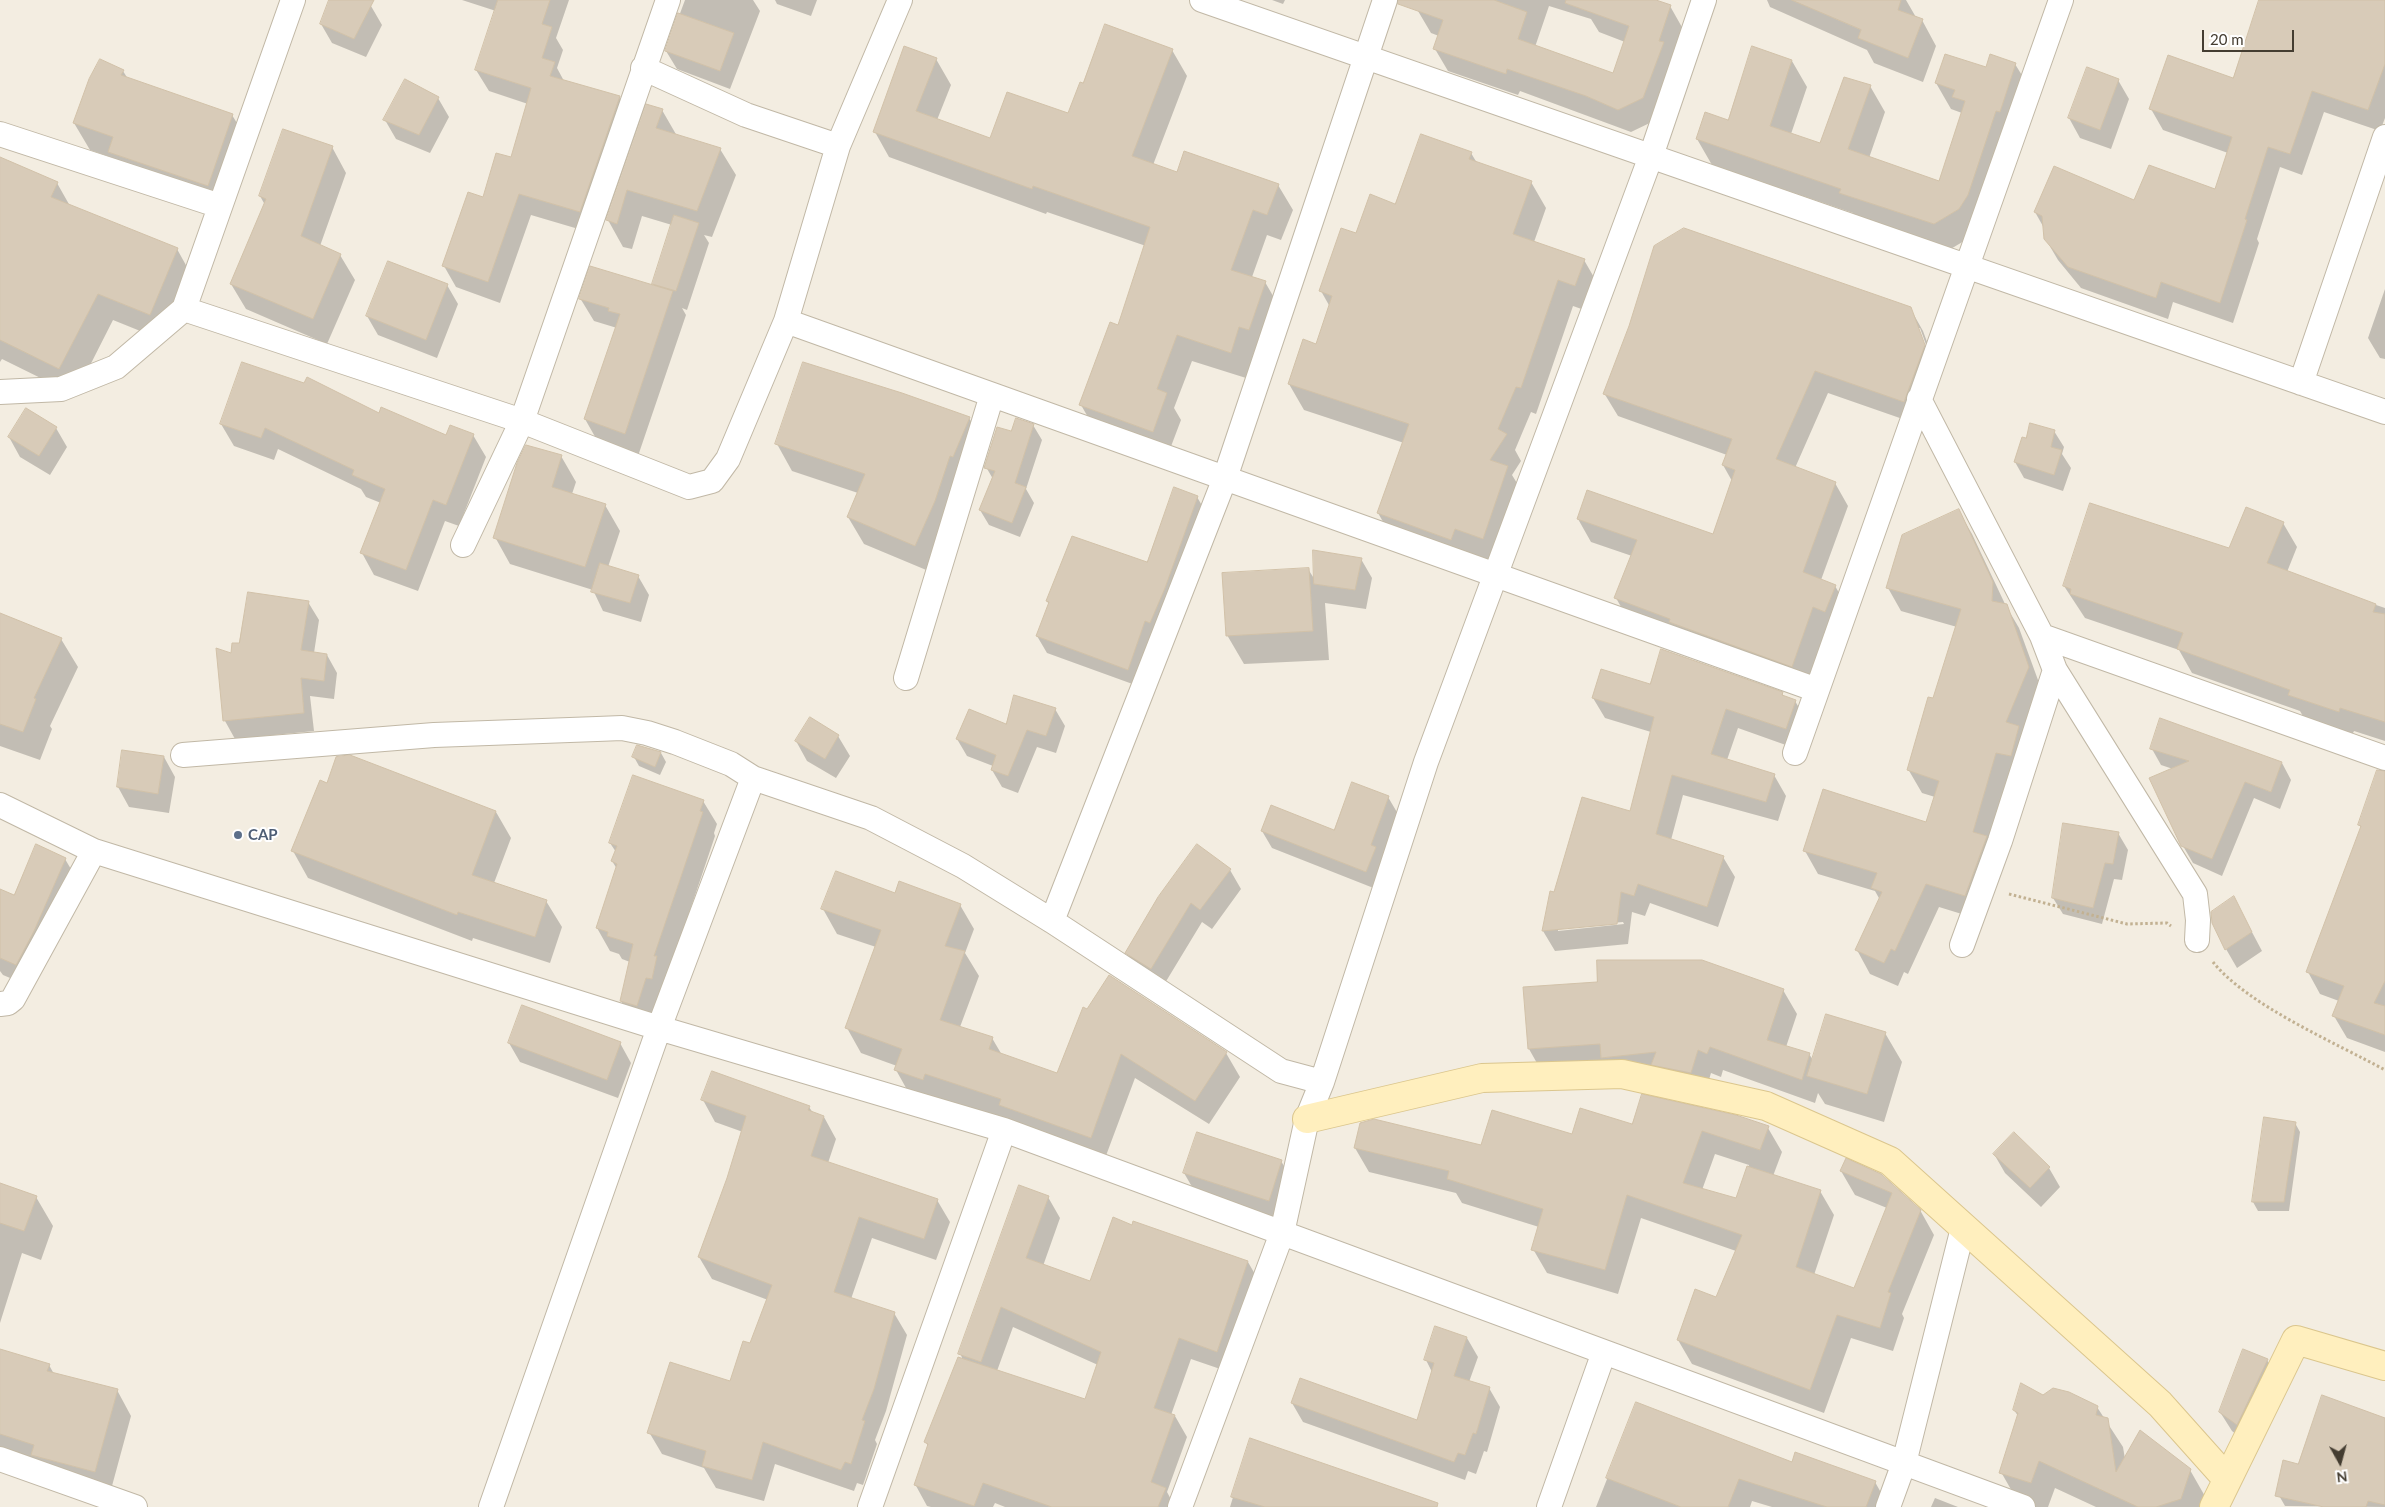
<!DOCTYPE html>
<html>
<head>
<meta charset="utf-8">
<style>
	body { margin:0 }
	#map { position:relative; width:2385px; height:1507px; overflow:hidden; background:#f3ede1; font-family:Lato,sans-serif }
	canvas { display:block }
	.north { position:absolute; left:2315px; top:1437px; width:50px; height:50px; -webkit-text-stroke:4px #fff; paint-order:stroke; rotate:173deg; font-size:14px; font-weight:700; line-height:20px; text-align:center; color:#443d31 }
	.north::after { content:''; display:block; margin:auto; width:18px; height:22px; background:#443d31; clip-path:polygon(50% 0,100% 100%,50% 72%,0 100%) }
	.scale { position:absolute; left:2202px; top:30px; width:92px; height:22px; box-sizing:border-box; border:2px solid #443d31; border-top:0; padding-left:6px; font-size:15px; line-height:18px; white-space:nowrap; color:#443d31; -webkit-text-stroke:4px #fff; paint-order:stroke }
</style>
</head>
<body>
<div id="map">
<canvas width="2385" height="1507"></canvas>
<div class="north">N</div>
<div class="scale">20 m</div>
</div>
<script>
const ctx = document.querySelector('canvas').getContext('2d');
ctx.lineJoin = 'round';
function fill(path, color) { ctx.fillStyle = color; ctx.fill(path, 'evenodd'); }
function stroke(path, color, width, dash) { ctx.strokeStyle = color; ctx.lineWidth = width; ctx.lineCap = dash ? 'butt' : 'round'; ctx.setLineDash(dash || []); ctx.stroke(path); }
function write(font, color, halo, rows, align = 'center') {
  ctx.font = font + ' Lato,sans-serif'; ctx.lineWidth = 4; ctx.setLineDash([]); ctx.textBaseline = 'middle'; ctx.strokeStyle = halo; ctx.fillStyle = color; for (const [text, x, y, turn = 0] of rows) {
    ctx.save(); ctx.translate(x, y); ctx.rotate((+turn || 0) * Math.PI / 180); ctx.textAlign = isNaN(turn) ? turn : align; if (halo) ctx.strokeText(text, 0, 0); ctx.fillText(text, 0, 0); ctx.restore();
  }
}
const shadow = new Path2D(`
	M330 0H357L371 6 382 25 366 57 332 43 321 24Z
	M462 0H569L556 38 563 50 557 68 564 81 619 97 632 119 592 233 531 215 500 303 456 287 444 266 483 199 512 159 528 104 489 91 476 70 496 11Z
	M685 0H753L760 11 730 89 677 69 666 51Z
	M775 0H817L811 16 777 4Z
	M1272 0H1285L1283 4Z
	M1421 0H1652L1670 6 1683 29 1656 120 1631 132 1520 91 1518 95 1448 71 1435 49 1439 36 1431 33 1418 11ZM1549 6 1591 19 1599 32 1625 42 1614 74 1535 47Z
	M1767 0H1906L1917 19 1922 20 1936 46 1923 82 1874 63 1867 50 1770 7Z
	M2260 0H2385V118L2380 131 2324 112 2302 175 2280 167 2257 239 2259 243 2233 323 2173 302 2168 319 2081 288 2058 260 2045 238 2044 228 2035 212 2216 190 2228 153 2163 130 2151 109 2234 79Z
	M1172 50 1187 76 1153 165 1178 173 1278 185 1293 210 1281 240 1267 235 1252 277 1265 282 1280 308 1264 355 1254 352 1246 378 1192 361 1174 408 1181 420 1167 457 1096 431 1081 405 1119 326 1146 246 1047 212 1046 214 889 157 875 132 936 59 951 85 937 120 991 140 1069 115 1084 85Z
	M1792 61 1807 87 1791 134 1821 145 1870 86 1885 112 1869 158 1939 182 1962 113 1951 109 1936 83 1987 68 2015 64 2031 90 1974 235 1949 250 1856 219 1853 213 1712 165 1697 139 1729 121Z
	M123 71 128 79 232 115 248 141 223 212 125 178 113 158 90 150 74 123Z
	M2118 80 2129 99 2111 149 2080 138 2069 118Z
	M438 98 449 117 430 153 396 139 385 120Z
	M662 110 677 136 720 149 736 175 712 237 704 235 709 243 687 310 682 308 686 315 638 456 598 442 585 419 617 328 594 321 580 298 655 287 654 284 672 225 642 216 632 249 623 247 608 220Z
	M332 147 346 173 320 246 340 255 355 280 327 344 246 309 231 284 265 205 260 196Z
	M1471 153 1477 163 1531 182 1546 208 1534 242 1584 260 1599 286 1590 312 1573 306 1536 414 1531 412 1515 450 1521 461 1512 475 1523 493 1498 564 1393 539 1378 513 1404 443 1304 410 1289 384 1317 346 1330 307 1321 291 1356 235Z
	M0 159 57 183 70 206 177 249 192 276 165 341 113 320 75 395 2 359 0 362Z
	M447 285 458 304 437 358 378 335 367 316Z
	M2385 289V359L2380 358 2368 338Z
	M1910 308 1923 331 1937 369 1917 424 1828 393 1795 468 1835 483 1848 506 1821 580 1835 586 1848 608 1805 689 1629 621 1616 598 1632 556 1591 542 1578 519 1713 535 1732 481 1723 465 1727 455 1618 416 1604 393ZM1917 328H1920L1928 350 1926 351Z
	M379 414 447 436 473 435 486 457 459 526 445 521 418 591 374 575 362 553 381 503 366 497 361 489 278 449 274 460 234 446 221 424Z
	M969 418 985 445 931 572 864 544 848 517 858 493 792 471 777 444Z
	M1033 425 1042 440 1026 489 1034 503 1020 537 989 525 980 510 993 479 986 467 1011 432Z
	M56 428 67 447 50 475 20 457 9 437Z
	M2054 431 2064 447 2062 454 2071 468 2063 491 2024 478 2015 462 2026 440Z
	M561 456 576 482 572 494 605 505 620 531 608 567 638 576 649 595 641 622 603 611 593 590 510 564 495 537Z
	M1197 497 1207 514 1138 686 1047 653 1037 636 1049 605 1047 601 1148 563Z
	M1958 510 1972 534 2005 604 2019 628 2042 691 1978 919 1939 907 1908 974 1904 972 1898 986 1870 974 1857 950 1880 900 1875 891 1818 874 1805 851 1926 823 1935 797 1922 793 1908 769 1934 700 1957 627 1901 611 1888 588Z
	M2283 523 2297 547 2287 572 2320 586 2385 608V741L2354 731 2352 735 2304 718 2300 711 2192 673 2179 650 2085 618 2064 586 2230 550Z
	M1361 559 1372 578 1366 609 1325 603 1329 660 1244 664 1227 635 1308 569 1315 580Z
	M308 602 319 620 314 653 327 655 337 673 334 699 310 696 314 731 235 739 225 721 232 655 241 645Z
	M0 615 61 639 78 667 50 726 52 729 40 760 0 746Z
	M1651 685 1782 693 1784 697 1795 701 1807 721 1797 749 1738 728 1727 760 1774 775 1786 796 1778 821 1683 795 1671 840 1723 857 1735 877 1718 927 1650 903 1645 916 1632 912 1628 944 1555 951 1543 931 1554 893 1631 812 1651 732 1605 718 1593 698ZM1623 922 1624 924 1558 931V928Z
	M1055 709 1065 726 1056 753 1037 747 1018 793 1002 787 992 770 993 766 967 756 957 739Z
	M810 719 838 736 850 756 836 778 807 761 796 741Z
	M2161 720 2282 763 2291 780 2280 809 2254 798 2222 876 2193 863 2183 846 2173 769 2161 765 2152 749Z
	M638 747 661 753 666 762 660 775 639 766 634 757Z
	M164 757 175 777 169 813 129 807 118 787Z
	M328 784 496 812 511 838 494 883 546 901 562 927 550 963 473 938 472 941 308 878 293 851Z
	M2385 790V1052L2347 1038 2334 1016 2339 1001 2320 994 2308 972 2361 828 2359 824Z
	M1388 797 1398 814 1382 859 1385 865 1376 889 1272 848 1262 831 1334 832Z
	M703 801 717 824 714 833 715 836 650 1029 635 1024 621 1001 630 962 622 959 619 954 610 951 597 928 617 869 612 861 616 852 610 843Z
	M2118 833 2128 850 2122 880 2114 879 2102 924 2063 914 2053 898Z
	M1198 846 1230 870 1241 889 1212 929 1202 922 1162 988 1138 972 1127 953Z
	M65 859 78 881 29 986 3 975 0 971V890L14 897Z
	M896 894 960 905 974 929 965 953 979 976 960 1027 992 1038 1002 1055 1058 1075 1084 1009 1226 1053 1240 1077 1209 1124 1135 1078 1104 1161 1009 1121 939 1098 936 1104 910 1095 896 1070 897 1066 861 1053 847 1028 876 947 837 934 823 909Z
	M2244 917 2262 951 2237 968 2226 949Z
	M1783 990 1797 1014 1786 1047 1809 1054 1813 1060 1885 1033 1902 1062 1884 1122 1825 1104 1818 1093 1815 1103 1723 1070 1721 1077 1711 1073 1704 1096 1542 1072 1529 1049Z
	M509 1043H620L631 1063 618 1098 520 1062Z
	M703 1100 809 1107 813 1113 824 1117 836 1139 828 1163 937 1200 950 1222 936 1260 872 1238 851 1299 894 1313 907 1335 886 1411 875 1440 877 1444 863 1485 857 1483 854 1491 775 1464 764 1501 716 1488 704 1468 662 1454 649 1432 731 1382 750 1345 768 1300 712 1279 699 1257 728 1179 743 1132 715 1122Z
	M2295 1123 2300 1132 2289 1211H2258L2253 1202Z
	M1633 1126 1768 1128 1782 1152 1773 1176 1820 1191 1834 1215 1814 1275 1855 1290 1887 1208 1855 1195 1841 1171 1846 1160 1920 1210 1934 1235 1902 1314 1904 1318 1893 1351 1851 1338 1824 1413 1692 1364 1678 1340 1717 1298 1736 1251 1641 1218 1618 1294 1547 1273 1533 1249 1539 1227 1462 1203 1456 1193 1369 1172 1355 1148 1482 1147ZM1715 1154 1749 1165 1736 1200 1702 1190Z
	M1994 1154 2049 1168 2060 1187 2041 1207 2005 1173Z
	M1281 1161 1293 1181 1279 1220 1195 1192 1184 1173Z
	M0 1184 36 1197 53 1226 41 1260 22 1253 0 1323Z
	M1048 1197 1060 1218 1043 1266 1091 1283 1133 1227 1248 1262 1260 1283 1229 1372 1191 1359 1171 1415 1175 1416 1187 1437 1167 1492 1175 1507H1005L995 1503 993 1507H931L927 1506 915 1484 928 1447 926 1442 963 1360 960 1353ZM1013 1327 1098 1365 1086 1401 997 1371Z
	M1467 1338 1478 1357 1469 1382 1489 1388 1500 1407 1487 1452 1484 1451 1476 1474 1468 1471 1465 1480 1303 1422 1292 1403 1417 1421 1432 1372 1426 1360Z
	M0 1350 49 1365 54 1374 117 1390 131 1416 109 1497 0 1453Z
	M2267 1360 2278 1379 2248 1444 2232 1431 2220 1412Z
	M1637 1403 1793 1463 1875 1482 1888 1505V1507H1772L1752 1501 1750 1507H1596Z
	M2097 1407 2123 1447 2125 1459 2190 1470 2206 1498 2203 1507H2096L2055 1488 2048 1507H2036L2017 1500 2001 1472 2018 1416 2014 1410Z
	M2385 1428V1507L2285 1506 2277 1492Z
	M1251 1439 1431 1507H1230Z
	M1935 1498 1958 1507H1931Z`);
const building = new Path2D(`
	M329 0H374L354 39 320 24Z
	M498 0H550L542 24 552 27 542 58 555 62 550 76 620 96 580 212 519 194 488 282 442 266 468 192 483 197 496 153 511 157 531 88 475 70Z
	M1398 0H1494L1527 12 1518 39 1613 73 1629 26 1565 3 1566 0H1656L1671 5 1659 41 1664 42 1643 98 1618 110 1586 96 1507 69 1506 74 1433 49 1443 20 1398 4Z
	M1792 0H1901L1898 10 1923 19 1908 58 1858 38 1861 30Z
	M2259 0H2385V64L2368 110 2312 91 2290 154 2268 147 2245 219 2247 220 2220 303 2161 282 2156 298 2068 267 2044 239 2042 216 2034 212 2054 166 2134 200 2149 165 2215 189 2232 137 2149 109 2168 55 2233 78Z
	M678 13 734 33 720 71 665 51Z
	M1105 24 1173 49 1132 156 1177 172 1184 151 1279 184 1267 215 1253 210 1231 270 1266 281 1249 330 1239 327 1231 353 1177 335 1157 389 1167 393 1153 432 1079 405 1110 322 1118 325 1150 227 1033 186 1032 189 873 132 904 46 937 58 916 111 990 138 1007 92 1068 113 1080 82 1083 83Z
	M1752 46 1792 60 1770 126 1820 143 1844 77 1871 85 1848 149 1939 181 1965 101 1952 97 1955 90 1935 83 1945 54 1986 67 1990 54 2016 63 2000 112 1996 111 1968 195 1959 209 1934 224 1839 193 1841 189 1696 139 1705 112 1728 120Z
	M100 59 124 70 121 75 233 114 208 186 108 152 113 137 73 123 89 79Z
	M2087 67 2119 79 2100 130 2068 118Z
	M405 79 439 97 419 135 383 120Z
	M646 104 663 109 656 128 721 148 697 211 627 190 617 224 606 220Z
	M283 129 333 146 301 236 341 254 313 319 230 284 266 199 259 196Z
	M1421 134 1472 152 1469 159 1532 181 1513 234 1585 259 1575 286 1558 280 1521 388 1516 387 1498 429 1507 434 1490 460 1508 466 1483 539 1455 529 1451 540 1377 513 1409 424 1288 384 1303 339 1316 344 1332 296 1319 291 1341 228 1356 233 1370 194 1395 204Z
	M0 157 58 182 51 197 178 248 150 315 98 294 59 369 0 340Z
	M674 215 699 223 676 291 652 284Z
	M1684 228 1911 307 1925 345 1904 402 1815 371 1776 459 1836 482 1803 572 1836 585 1825 612 1813 607 1792 667 1669 622 1670 619 1614 598 1637 540 1577 519 1587 490 1713 534 1735 470 1722 465 1732 439 1603 394 1629 326 1654 246Z
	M388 261 448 284 426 340 366 316Z
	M590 266 673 291 625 434 584 419 620 314 608 311 609 308 579 299Z
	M242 362 304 383 307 377 379 413 381 407 446 435 450 425 474 434 446 505 433 500 406 570 360 553 385 489 352 475 354 470 265 428 261 438 220 424Z
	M803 362 902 393 970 417 953 457 950 456 935 501 915 546 847 517 865 474 775 444Z
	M26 408 57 427 39 456 8 437Z
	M1016 418 1034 424 1015 483 1026 487 1012 523 979 510 995 471 984 468 997 427 1011 431Z
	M2030 423 2055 430 2051 447 2062 450 2054 475 2014 462 2022 437 2026 438Z
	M526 445 562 455 552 487 606 504 585 567 493 538 517 463Z
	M1174 487 1198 496 1165 588 1150 623 1145 621 1128 670 1036 636 1049 602 1046 601 1072 536 1147 562Z
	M2090 503 2229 548 2246 507 2284 522 2267 563 2376 604 2373 612 2385 614V722L2340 708 2339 712 2288 695 2290 690 2177 649 2183 633 2070 594 2071 589 2063 586Z
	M1959 509 1993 582 1992 601 2007 604 2029 667 2006 722 2019 726 2011 756 1996 753 1973 832 1987 836 1965 896 1926 884 1895 951 1891 949 1884 963 1855 950 1882 892 1871 888 1877 873 1803 851 1823 789 1926 822 1939 781 1907 770 1928 697 1933 698 1961 609 1886 588 1902 535Z
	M1313 550 1362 558 1355 590 1314 584Z
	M600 563 639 575 630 603 591 592Z
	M1309 568 1313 631 1226 636 1222 573Z
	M248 592 309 601 301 650 327 654 324 681 301 678 304 713 223 721 216 648 231 653 232 643H239Z
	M0 613 62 638 34 698 36 699 23 732 0 724Z
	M1661 649 1783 692 1782 695 1796 700 1786 729 1726 709 1711 754 1775 774 1766 802 1672 775 1656 834 1724 856 1707 907 1638 884 1634 896 1621 892 1617 924 1542 931 1550 891 1554 892 1582 797 1630 811 1654 717 1592 698 1601 669 1650 684Z
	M1014 695 1056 708 1046 736 1027 730 1008 776 991 770 996 755 956 739 969 709 1006 724Z
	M810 717 839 735 825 759 795 741Z
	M2160 718 2282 762 2271 792 2245 782 2212 859 2181 846 2149 778 2189 761 2150 749Z
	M637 745 661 752 655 767 632 757Z
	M122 750 164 756 158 794 117 787Z
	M350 755 496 811 472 875 547 900 535 937 458 912 457 915 291 851 320 780 327 783 336 757Z
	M2377 770 2385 771V981L2374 1003 2385 1006V1035L2332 1016 2344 986 2306 972 2361 826 2358 825Z
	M633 775 704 800 700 811 703 812 654 956H657L652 979 646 978 637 1006 620 1001 633 944 607 936 608 932 596 928 617 864 611 861 617 846 609 843Z
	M1352 782 1389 796 1371 845 1376 847 1366 872 1261 831 1271 805 1334 830Z
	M2063 823 2119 832 2113 864 2105 863 2093 908 2052 898Z
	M36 844 66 858 34 931 16 965 0 958V889L14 895Z
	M1197 844 1231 869 1200 910 1191 903 1151 969 1125 953 1158 897Z
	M836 871 895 893 899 881 961 904 945 946 965 951 940 1020 993 1037 989 1049 1057 1073 1083 1007 1087 1009 1109 975 1227 1052 1195 1101 1121 1054 1091 1138 999 1105 1001 1099 925 1074 923 1080 894 1070 902 1049 845 1028 881 930 821 909Z
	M2234 896 2252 932 2225 950 2212 923 2211 912Z
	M1597 960H1702L1784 989 1767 1040 1810 1053 1802 1080 1710 1047 1707 1054 1698 1050 1691 1073 1651 1065 1656 1052 1601 1058 1600 1044 1528 1049 1523 987 1597 982Z
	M522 1005 621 1042 607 1080 508 1043Z
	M1826 1014 1886 1032 1867 1094 1807 1076Z
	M712 1071 810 1106 808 1110 824 1116 811 1156 938 1199 924 1239 859 1217 834 1292 895 1312 874 1389 862 1420 865 1421 851 1464 845 1462 841 1470 763 1442 752 1480 702 1466 706 1451 647 1433 670 1362 730 1381 743 1341 750 1343 772 1285 698 1257 727 1178 746 1116 701 1100Z
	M1642 1094 1736 1115 1769 1126 1760 1150 1702 1131 1683 1183 1736 1198 1747 1166 1821 1190 1796 1267 1854 1288 1892 1193 1840 1171 1846 1158 1881 1174 1921 1210 1888 1292 1891 1293 1880 1328 1837 1315 1810 1390 1677 1340 1695 1289 1716 1297 1742 1235 1627 1195 1605 1270 1531 1250 1543 1209 1447 1179 1449 1171 1354 1148 1360 1123 1374 1119 1481 1145 1492 1110 1572 1134 1580 1108 1632 1124Z
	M2264 1117 2296 1122 2284 1202H2252Z
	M1197 1132 1282 1160 1269 1201 1183 1173Z
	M2014 1132 2050 1167 2030 1188 1993 1154Z
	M0 1183 37 1196 24 1231 0 1223Z
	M1019 1185 1049 1196 1026 1258 1090 1281 1113 1217 1132 1225 1133 1221 1248 1261 1217 1352 1179 1338 1154 1408 1175 1415 1151 1482 1166 1488 1158 1507H1052L983 1483 974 1506 914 1485 928 1444 924 1442 958 1357 1085 1399 1101 1352 1001 1307 981 1362 958 1354Z
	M1435 1326 1467 1337 1454 1376 1490 1387 1476 1434 1473 1433 1465 1455 1458 1453 1454 1462 1291 1403 1300 1378 1417 1420 1434 1363 1424 1360Z
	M0 1349 50 1364 47 1371 118 1389 95 1472 31 1455 34 1445 0 1434Z
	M2243 1349 2268 1359 2237 1425 2219 1412Z
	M2021 1383 2043 1395 2053 1388 2069 1392 2098 1406 2096 1415 2108 1418 2116 1472 2140 1430 2191 1469 2181 1499 2156 1507H2138L2039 1461 2031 1483 1999 1473 2018 1413 2013 1410Z
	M2322 1395 2385 1418V1505L2368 1501 2366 1507H2324L2275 1496 2283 1460 2298 1464Z
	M1636 1402 1792 1462 1795 1452 1876 1481 1866 1507H1827L1739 1479 1728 1507H1681L1606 1478Z
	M1250 1438 1438 1503 1437 1507H1265L1231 1497Z`);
const path = new Path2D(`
	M2009 894 2127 924 2167 923 2171 926
	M2213 962C2247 1005 2336 1043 2385 1070`);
const street = new Path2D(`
	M1202 0 2385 412
	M643 68 746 115 838 146
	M0 134 220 206
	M184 309 522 421 689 487 712 481 728 459 786 321 838 146 900 0
	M786 321 1817 690
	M2301 383 2385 137
	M0 392 61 389 116 367 184 309 293 0
	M1919 399 2042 636 2055 670 2195 894 2198 920 2197 940
	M463 545 522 421 668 0
	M2042 636 2385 758
	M906 678 992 395
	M1795 753 2061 0
	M183 755 434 735 597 729 622 728 647 733 675 742 731 764 753 778 871 818 963 866 1052 921 1281 1071 1322 1082
	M0 805 94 851 659 1028 1004 1130 2023 1507
	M1052 921 1225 478 1385 0
	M1962 945 2000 841 2055 670
	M0 1004 8 1003 13 999 94 851
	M0 1459 135 1507
	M491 1507 659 1028 753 778
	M870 1507 1004 1130
	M1180 1507 1282 1233 1307 1119 1322 1082 1426 762 1651 156 1704 0
	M1549 1507 1604 1352
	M1888 1507 1904 1463 1963 1228`);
const secondary = new Path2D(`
	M1307 1119 1482 1078 1622 1074 1766 1106 1890 1161 2160 1404 2227 1479
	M2214 1507 2296 1340 2385 1366`);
const markers = [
	[238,835,5,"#5c6f8a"]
];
const serviceNames = [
	["CAP",248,835]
];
fill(shadow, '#0003');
fill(building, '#d8cbb8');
stroke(building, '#d1c1a8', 1);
stroke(street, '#c1b8a6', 26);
stroke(secondary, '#dbc68d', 30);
stroke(path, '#c2b192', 3, [2.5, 2.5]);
stroke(street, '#fff', 24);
stroke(secondary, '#ffefbe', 28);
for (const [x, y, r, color] of markers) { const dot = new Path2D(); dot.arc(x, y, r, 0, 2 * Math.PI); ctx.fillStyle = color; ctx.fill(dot); stroke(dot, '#fff', 2); }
write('bold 15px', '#4e5e75', '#fff', serviceNames, 'left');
</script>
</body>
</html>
